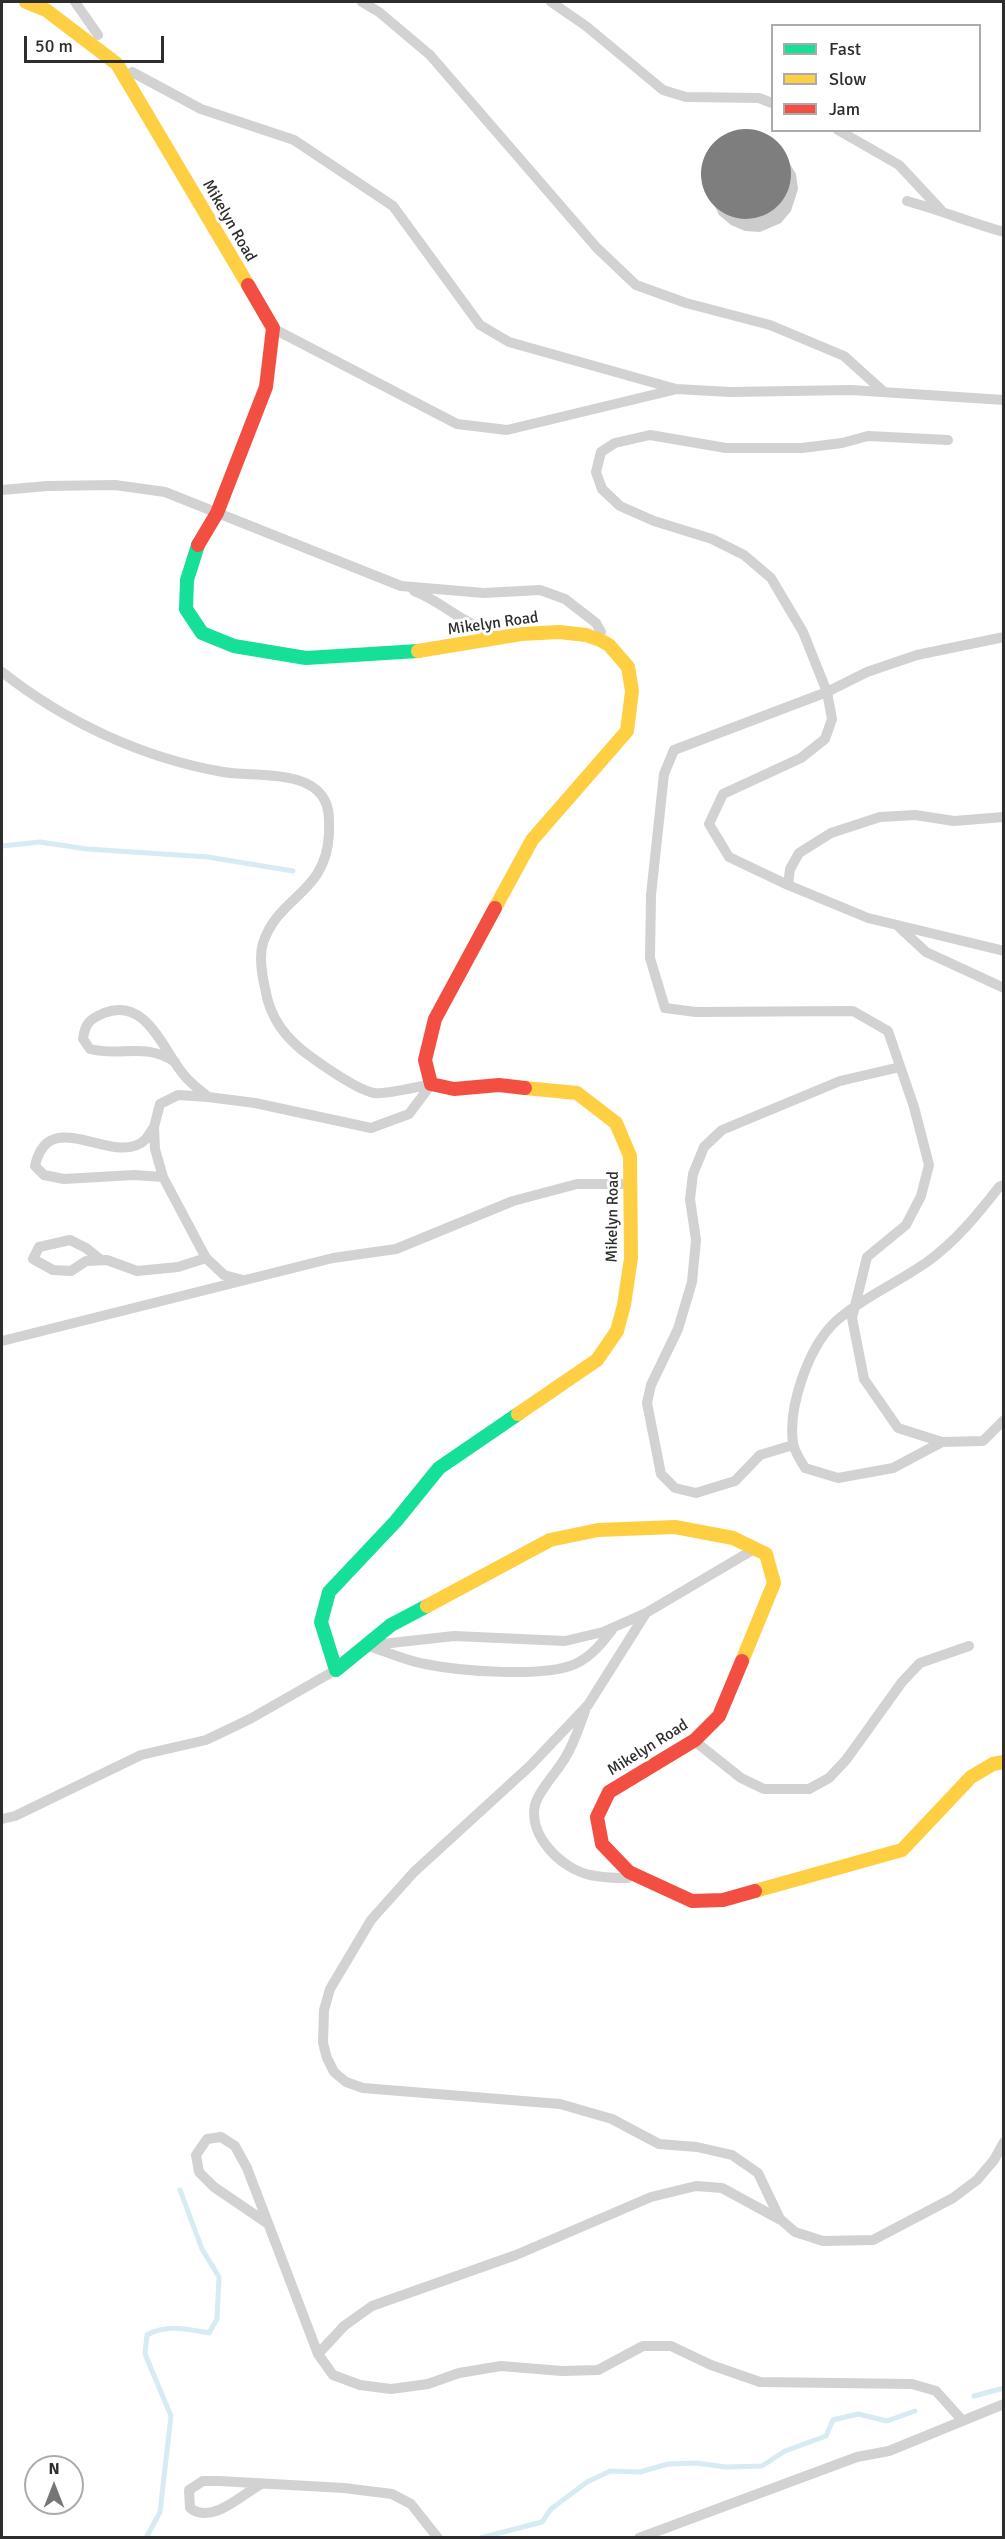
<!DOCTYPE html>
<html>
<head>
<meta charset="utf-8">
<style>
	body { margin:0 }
	#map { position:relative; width:1005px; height:2539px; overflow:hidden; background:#fff; font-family:Signika,sans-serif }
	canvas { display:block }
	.frame { position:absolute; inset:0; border:3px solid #2d2d2d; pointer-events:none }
	.legend { position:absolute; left:771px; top:24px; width:210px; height:108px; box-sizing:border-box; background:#fff; border:2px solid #ababab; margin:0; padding:8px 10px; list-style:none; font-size:18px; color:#2d2d2d }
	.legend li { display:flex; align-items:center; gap:12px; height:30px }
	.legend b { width:30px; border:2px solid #ababab }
	.north { position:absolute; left:24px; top:2455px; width:60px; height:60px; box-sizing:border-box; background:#fff; border:2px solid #ababab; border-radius:50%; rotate:0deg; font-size:16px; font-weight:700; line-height:24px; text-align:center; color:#2d2d2d }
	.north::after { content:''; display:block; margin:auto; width:21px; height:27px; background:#767676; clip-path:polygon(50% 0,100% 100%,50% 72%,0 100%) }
	.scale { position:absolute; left:24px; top:36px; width:140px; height:27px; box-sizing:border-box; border:3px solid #2d2d2d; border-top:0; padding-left:8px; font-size:18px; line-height:21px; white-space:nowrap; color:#2d2d2d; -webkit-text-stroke:4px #fff; paint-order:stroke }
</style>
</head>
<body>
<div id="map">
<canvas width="1005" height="2539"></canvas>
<div class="frame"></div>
<ul class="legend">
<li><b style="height:8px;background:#16e098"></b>Fast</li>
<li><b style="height:8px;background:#ffcf43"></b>Slow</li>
<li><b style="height:8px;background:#f24e42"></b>Jam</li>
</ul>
<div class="north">N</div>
<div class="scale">50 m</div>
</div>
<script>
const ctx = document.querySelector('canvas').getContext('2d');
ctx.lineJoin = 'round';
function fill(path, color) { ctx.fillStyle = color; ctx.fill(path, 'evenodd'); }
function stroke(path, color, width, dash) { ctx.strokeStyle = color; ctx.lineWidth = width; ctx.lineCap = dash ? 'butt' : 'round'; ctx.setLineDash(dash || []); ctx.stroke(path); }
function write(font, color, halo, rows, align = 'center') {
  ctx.font = font + ' Signika,sans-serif'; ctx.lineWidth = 6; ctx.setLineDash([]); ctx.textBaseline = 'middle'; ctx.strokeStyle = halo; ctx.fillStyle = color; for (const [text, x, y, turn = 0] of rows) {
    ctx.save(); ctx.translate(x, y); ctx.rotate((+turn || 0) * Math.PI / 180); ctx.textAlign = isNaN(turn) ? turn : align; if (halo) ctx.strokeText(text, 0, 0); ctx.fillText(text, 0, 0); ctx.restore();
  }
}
const shadow = new Path2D(`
	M740 130 755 131 769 137 780 147 796 174 798 189 791 211 781 223 760 232 745 231 731 225 719 215 702 180 703 165 708 151 725 135Z`);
const stream = new Path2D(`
	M2 846 40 842 87 849 208 857 293 871
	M974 2396 1004 2388
	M146 2538 160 2512 171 2416 145 2354 147 2335C167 2324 187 2329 209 2333L217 2319 219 2277 202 2249 180 2190
	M480 2538 542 2522 551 2509 587 2482 610 2471 640 2472 668 2464 696 2463 726 2467 762 2466 785 2451 826 2436 833 2420 858 2414 887 2421 915 2411`);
const building = new Path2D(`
	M701 174a45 45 0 1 1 90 0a45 45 0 1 1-90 0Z`);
const lane = new Path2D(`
	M75 2 98 35
	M362 2 379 12 430 55 597 248 636 285 686 303 770 325 844 356 884 392
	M551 2 586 26 663 90 686 97 759 98 772 103
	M132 72 201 109 294 140 393 206 480 325 509 342 676 389 730 392 851 390 1004 400
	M838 130 899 165 941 210
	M907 201C940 210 971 223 1004 232
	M276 330 457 424 507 430 673 390
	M948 440 868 436 842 443 802 448H726L650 435 615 443 601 452 596 472 602 489 620 506 654 521 712 539 744 555 771 578 803 632 827 692 832 719 825 739 801 758 723 794 709 824 729 857 788 885 868 918 1004 951
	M2 490 47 486 115 485 165 492 401 586 484 593 540 590 565 599 596 623 601 632
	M414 591C441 601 462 623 490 632
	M1004 637 917 655 867 672 827 692 674 750 664 774 651 895 650 958 665 1008 696 1012 853 1011 888 1031 914 1107 929 1165 921 1196 906 1225 867 1257 852 1318 864 1379 898 1428 942 1442 983 1441 1004 1420
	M2 672C65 722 143 758 223 772 252 777 307 769 324 799 330 809 329 822 329 834 326 894 279 895 263 943 259 956 262 975 265 988 270 1019 286 1039 311 1057 325 1067 358 1090 374 1093 385 1095 416 1087 428 1085
	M788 885 790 869 799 853 831 833 880 817 915 815 954 821 1004 817
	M899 927 926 952 1004 988
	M175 1062C145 1042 121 1057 90 1049L83 1039C85 1023 90 1019 104 1013 147 997 162 1049 184 1075 190 1083 200 1090 208 1097
	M154 1127C151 1131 149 1135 146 1139 115 1170 49 1102 35 1166L44 1175 64 1179 134 1175 163 1177
	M101 1260 86 1248 70 1240 39 1247 33 1259 53 1270 71 1271 86 1261 107 1260 137 1271 178 1267 206 1258
	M243 1280 224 1275 206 1258 163 1177 155 1149 154 1127 160 1104 178 1095 208 1097 255 1103 371 1128 409 1114 430 1086
	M2 1341 333 1258 396 1249 513 1201 577 1184H627
	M942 1442 893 1468 838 1478 805 1468C801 1461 794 1451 793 1443 788 1407 808 1348 835 1322 862 1298 897 1283 927 1262 955 1242 978 1214 999 1187L1004 1185
	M793 1445 760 1455 735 1481 696 1493 675 1488 661 1474 647 1403 651 1385 678 1329 692 1282 696 1240 690 1199 693 1174 704 1147 722 1130 840 1081 900 1067
	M646 1613 588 1705 530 1766 414 1872 371 1920 330 1989 324 2010 323 2043 327 2058 334 2072 346 2082 363 2088 560 2104 612 2119 659 2144 697 2147 732 2155 758 2173 780 2219 795 2232 823 2241 873 2240 953 2198 977 2180 994 2160 1004 2142
	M382 1644 454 1636 565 1641 603 1632 646 1613 751 1551
	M372 1647C389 1653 407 1661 425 1664 459 1671 544 1678 575 1664 591 1657 602 1643 612 1630
	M585 1711C579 1727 574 1744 565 1758 557 1772 539 1790 535 1805 528 1836 562 1869 590 1875 603 1878 615 1878 628 1878
	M697 1743 741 1778 764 1789H809L829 1778 846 1760 902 1682 920 1663 969 1646
	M2 1819 15 1816 141 1755 206 1740 250 1719 334 1671
	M267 2223 214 2187 199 2172 196 2155 207 2139 221 2137 235 2146 247 2168 318 2354 333 2375 360 2385 391 2389 428 2384 459 2373 501 2366 562 2371 598 2370 643 2346H671L711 2365 760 2382 912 2384 936 2391 962 2420
	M318 2354 344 2326 372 2306 516 2255 651 2197 696 2186 722 2188 779 2219
	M261 2484C241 2495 212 2525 190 2508L189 2490 203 2481H219L344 2488 392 2494 411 2504 438 2538
	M639 2538 857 2457 889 2451 1004 2404`);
const fast = new Path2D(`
	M198 545 187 580 186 609 202 633 234 646 306 658 418 651
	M427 1606 391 1625 336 1670 321 1622 329 1592 396 1521 439 1468 518 1414`);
const slow = new Path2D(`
	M26 2 46 10 117 64 248 285
	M418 651 521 634 559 632 586 635 600 640 609 645 628 667 632 691 627 731 532 840 495 908
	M518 1414 597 1360 617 1331 624 1305 631 1258 630 1156 616 1123 577 1093 525 1088
	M427 1606 550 1540 598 1530 675 1527 733 1538 766 1554 774 1583 742 1661
	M755 1891 902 1850 971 1777 993 1764 1004 1762`);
const jam = new Path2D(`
	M198 545 217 513 266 387 273 328 248 285
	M495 908 435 1019 425 1060 431 1084 454 1089 499 1085 525 1088
	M742 1661 719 1716 695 1740 609 1792 597 1817 602 1844 629 1872 692 1901 723 1900 755 1891`);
const streetNames = [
	["Mikelyn Road",229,221,60],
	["Mikelyn Road",493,624,-8],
	["Mikelyn Road",613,1217,-89],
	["Mikelyn Road",648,1748,-32]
];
fill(shadow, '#0003');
stroke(stream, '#d6ebf2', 5);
fill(building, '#7e7e7e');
stroke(lane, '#d2d2d2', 10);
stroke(fast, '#16e098', 14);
stroke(slow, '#ffcf43', 14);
stroke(jam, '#f24e42', 14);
write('16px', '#2d2d2d', '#fff', streetNames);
</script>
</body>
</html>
